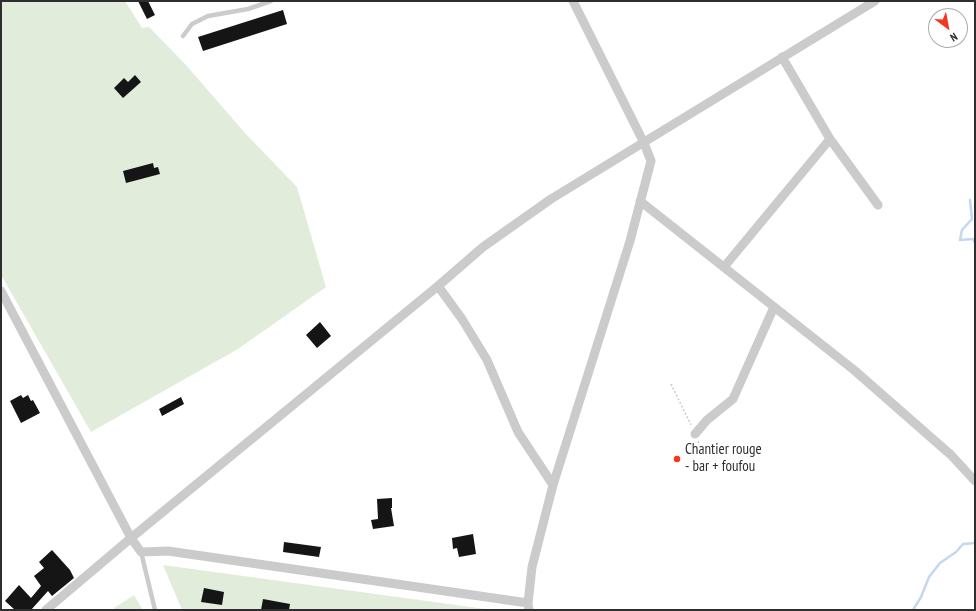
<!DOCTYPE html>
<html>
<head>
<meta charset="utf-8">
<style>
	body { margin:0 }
	#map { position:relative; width:976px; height:611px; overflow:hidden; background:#fff; font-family:"PT Sans Narrow",sans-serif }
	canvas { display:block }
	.frame { position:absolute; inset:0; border:2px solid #2e2e2e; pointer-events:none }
	.north { position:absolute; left:928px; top:8px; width:40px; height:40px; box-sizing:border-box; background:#fff; border:1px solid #ababab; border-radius:50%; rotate:148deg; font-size:11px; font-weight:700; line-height:16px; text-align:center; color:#2e2e2e }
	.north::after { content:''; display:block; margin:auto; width:14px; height:18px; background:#f63720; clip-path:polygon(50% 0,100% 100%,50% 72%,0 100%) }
</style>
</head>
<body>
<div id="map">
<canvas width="976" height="611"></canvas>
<div class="frame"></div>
<div class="north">N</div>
</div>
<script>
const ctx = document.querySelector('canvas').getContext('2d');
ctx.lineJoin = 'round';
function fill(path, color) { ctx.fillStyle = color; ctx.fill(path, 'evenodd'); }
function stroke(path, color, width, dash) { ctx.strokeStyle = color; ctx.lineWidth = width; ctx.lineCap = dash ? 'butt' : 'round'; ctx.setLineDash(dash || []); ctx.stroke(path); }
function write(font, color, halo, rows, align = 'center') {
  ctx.font = font + ' "PT Sans Narrow",sans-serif'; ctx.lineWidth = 4; ctx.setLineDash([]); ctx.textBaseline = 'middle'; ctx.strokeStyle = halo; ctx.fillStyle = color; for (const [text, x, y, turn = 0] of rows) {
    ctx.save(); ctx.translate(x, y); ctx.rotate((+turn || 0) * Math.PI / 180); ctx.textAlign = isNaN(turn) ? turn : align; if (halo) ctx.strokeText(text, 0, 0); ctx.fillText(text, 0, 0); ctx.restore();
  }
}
const green = new Path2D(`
	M1 1H125L142 28 149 27 186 65 245 133 297 187 326 287 238 349 91 432 1 275Z
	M163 565 493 610H182Z
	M134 595 143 610H115L114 608Z`);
const stream = new Path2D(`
	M970 200 972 219 962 230 960 240 973 239 975 243
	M913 610 921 597 929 577 940 563 956 552 963 544 975 543`);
const building = new Path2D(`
	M138 1H148L155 15 147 19Z
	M283 10 287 24 203 51 198 37Z
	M135 75 141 82 123 98 114 88 124 78 128 82Z
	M153 163 154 168 158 167 160 174 126 183 123 171Z
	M320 322 331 336 317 348 306 335Z
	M21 395 23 398 28 395 31 401 33 400 40 413 21 423 10 401Z
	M181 397 184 404 162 416 159 409Z
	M392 498V508H391L394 526 373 529 371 520 378 519 377 499Z
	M473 534 476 554 459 557 457 548 453 549 452 538Z
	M284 542 321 547 319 557 283 552Z
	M52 550 70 570 74 578 52 596 48 591 31 610H15L5 601 19 585 31 598 41 586 34 576 44 568 39 562Z
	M204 588 224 592 222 605 201 602Z
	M263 599 290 604 289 610H261Z`);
const path = new Path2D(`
	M671 384 691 425
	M698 441 703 452`);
const lane = new Path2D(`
	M183 36 192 24 208 16 248 9 271 1
	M141 552 155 610`);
const street = new Path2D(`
	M782 57 830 139 878 205
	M640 201 854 370 951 455 975 481
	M724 267 830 139
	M438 286 462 319 487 360 518 432 553 485
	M1 291 131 538 141 552 168 551 528 603
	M695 434 707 420 733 399 774 307
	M46 610 131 538 438 286 483 247 551 199 875 1
	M529 610 528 603 532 567 553 485 630 241 651 161 644 143 573 1`);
const markers = [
	[677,459,4,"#f63720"]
];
const poiNames = [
	["Chantier rouge",685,450],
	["- bar + foufou",685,467]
];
fill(green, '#e1edda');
stroke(stream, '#c5d7ef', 2.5);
fill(building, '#151515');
stroke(path, '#cbcbcb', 1.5, [2, 2]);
stroke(lane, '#cbcbcb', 4.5);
stroke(street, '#cbcbcb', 9);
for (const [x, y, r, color] of markers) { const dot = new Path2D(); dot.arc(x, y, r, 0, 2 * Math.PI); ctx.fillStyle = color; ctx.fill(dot); stroke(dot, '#fff', 1.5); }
write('15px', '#2e2e2e', '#fff', poiNames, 'left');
</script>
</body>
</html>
